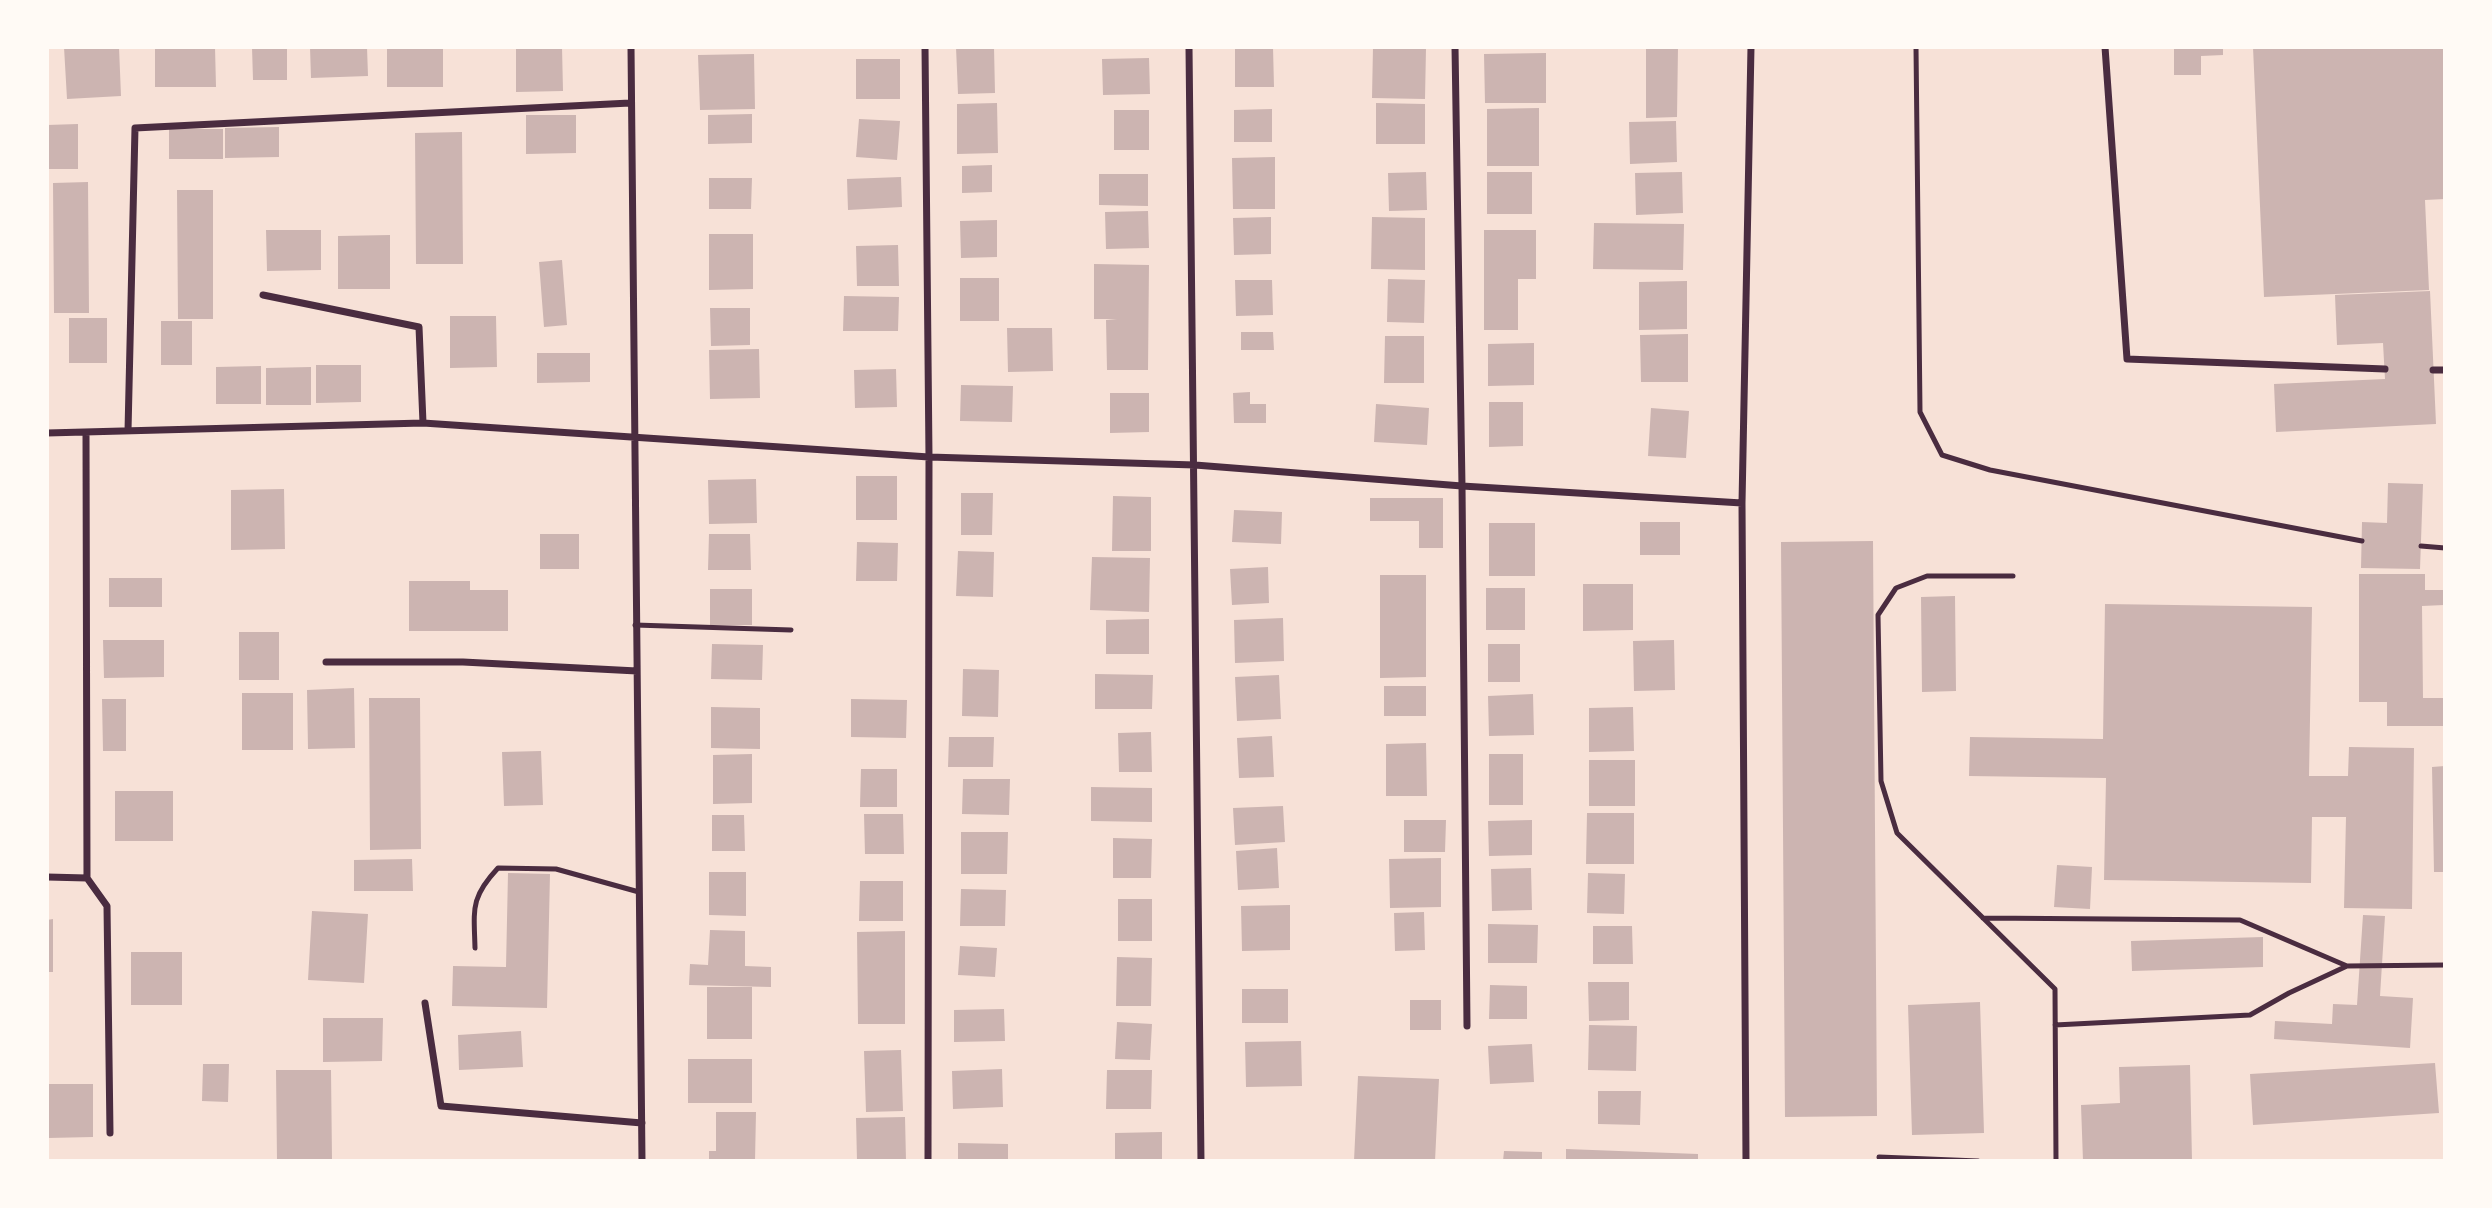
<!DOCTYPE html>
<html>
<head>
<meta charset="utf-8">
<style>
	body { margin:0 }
	#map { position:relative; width:2492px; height:1208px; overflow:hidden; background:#f7e1d7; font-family:"Roboto Condensed",sans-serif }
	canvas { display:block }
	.frame { position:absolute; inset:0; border:49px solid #fffaf5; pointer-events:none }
</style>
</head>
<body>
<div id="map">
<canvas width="2492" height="1208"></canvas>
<div class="frame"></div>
</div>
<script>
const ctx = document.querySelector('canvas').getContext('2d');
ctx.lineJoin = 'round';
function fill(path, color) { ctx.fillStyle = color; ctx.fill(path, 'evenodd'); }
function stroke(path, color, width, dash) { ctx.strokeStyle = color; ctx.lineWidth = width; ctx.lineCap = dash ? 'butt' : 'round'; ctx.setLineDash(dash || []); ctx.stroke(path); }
const building = new Path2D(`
	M64 47H119L121 96 67 99Z
	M155 47H215L216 87H155Z
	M252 47H287V80H253Z
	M310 47H367L368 76 311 78Z
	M387 47H443V87H387Z
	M516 47H562L563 91 516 92Z
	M956 47H994L995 93 958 94Z
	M1235 47H1273L1274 87H1235Z
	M1373 47 1426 48 1425 99 1372 98Z
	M1646 47H1678L1677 117 1646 118Z
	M2174 47H2223V55L2201 56V75H2174Z
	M2253 47H2445V199L2425 200 2429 290 2264 297Z
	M1546 53V103H1485L1484 54Z
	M754 54 755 109 700 110 698 55Z
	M1149 58 1150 94 1103 95 1102 59Z
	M856 59H900V99H856Z
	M997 103 998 153 957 154V104Z
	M1376 103 1425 104V144H1376Z
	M1539 108V166H1487V109Z
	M1272 109V142H1234V110Z
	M1114 110H1149V150H1114Z
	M752 114V143L708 144V115Z
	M526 115H576V153L526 154Z
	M859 119 900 121 897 160 856 157Z
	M1676 121 1677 162 1630 164 1629 122Z
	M78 124V169H47V125Z
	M279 127V157L225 158V128Z
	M169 129H223V159H169Z
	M462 132 463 264H416L415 133Z
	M1275 157V209H1233L1232 158Z
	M992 165V192L962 193V166Z
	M1426 172 1427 210 1389 211 1388 173Z
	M1487 172H1532V214H1487Z
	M1682 172 1683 213 1636 215 1635 173Z
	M1099 174H1148V206L1099 205Z
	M901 177 902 207 848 210 847 179Z
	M709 178H752L751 209H709Z
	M88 182 89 313H54L53 183Z
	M177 190H213V319H178Z
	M1148 211 1149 248 1106 249 1105 212Z
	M1271 217V254L1234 255 1233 218Z
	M1372 217 1425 218V270L1371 269Z
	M997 220V257L961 258 960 221Z
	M1594 223 1684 224 1683 270 1593 269Z
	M266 230H321V270L267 271Z
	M1484 230H1536V279H1518V330H1484Z
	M709 234H753V289L709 290Z
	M390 235V289H338V236Z
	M898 245 899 286H857L856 246Z
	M562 260 567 325 544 327 539 262Z
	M1094 264 1149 265 1148 370H1107L1106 320 1117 319H1094Z
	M960 278H999V321H960Z
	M1388 279 1425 280 1424 323 1387 322Z
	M1235 280H1272L1273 315 1236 316Z
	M1687 281V329L1639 330V282Z
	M2430 291 2436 424 2276 432 2274 384 2385 379 2383 343 2337 345 2335 295Z
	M844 296 899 297 898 331H843Z
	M710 308H750V345L711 346Z
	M450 316H496L497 367 450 368Z
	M69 318H107V363H69Z
	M161 321H192V365H161Z
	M1007 328H1052L1053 371 1008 372Z
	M1241 332H1273L1274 350H1241Z
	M1688 334V382H1641L1640 335Z
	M1385 336H1424V383H1384Z
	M1534 343V385L1488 386V344Z
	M759 349 760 398 710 399 709 350Z
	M537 353H590V382L537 383Z
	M316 365H361V402L316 403Z
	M261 366V404H216V367Z
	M311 367V405H266V368Z
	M896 369 897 407 855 408 854 370Z
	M961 385 1013 386 1012 422 960 421Z
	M1250 392V404H1266V423H1234L1233 393Z
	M1110 393H1149V432L1110 433Z
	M1489 402H1523V446L1489 447Z
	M1376 404 1429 408 1427 445 1374 442Z
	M1651 408 1689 411 1686 458 1648 456Z
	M856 476H897V520H856Z
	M756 479 757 523 709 524 708 480Z
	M2388 483 2423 484 2420 569 2361 568 2362 522 2387 523Z
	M284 489 285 549 231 550V490Z
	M961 493H993L992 535H961Z
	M1113 496 1151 497V551H1112Z
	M1370 498H1443V548H1419V521H1370Z
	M1234 510 1282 512 1281 544 1232 542Z
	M1640 522H1680V555H1640Z
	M1489 523H1535V576H1489Z
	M540 534H579V569H540Z
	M709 534H750L751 570H708Z
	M1873 541 1877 1116 1785 1117 1781 542Z
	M857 542 898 543 897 581H856Z
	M958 551 994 552 993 597 956 596Z
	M1092 557 1150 558 1149 612 1090 610Z
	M1268 567 1269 603 1232 605 1230 569Z
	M2359 574H2425V590H2444V605L2422 606 2423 698H2445V726H2387V702H2359Z
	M1380 575H1426V677L1380 678Z
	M109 578H162V607H109Z
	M409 581H470V590H508V631H409Z
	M1583 584H1633V630L1583 631Z
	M1486 588H1525V630H1486Z
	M710 589H752V625H710Z
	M1955 596 1956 691 1922 692 1921 597Z
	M2105 604 2312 607 2309 776H2348L2349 747 2414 748 2412 909 2344 908 2346 817H2312L2311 883 2104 880 2106 778 1969 776 1970 737 2103 739Z
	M1283 618 1284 661 1235 663 1234 620Z
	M1149 619V654H1106V620Z
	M239 632H279V680H239Z
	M103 640H164V677L104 678Z
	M1674 640 1675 690 1634 691 1633 641Z
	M712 644 763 645 762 680 711 679Z
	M1488 644H1520V682H1488Z
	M963 669 999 670 998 717 962 716Z
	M1095 674 1153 675 1152 709H1095Z
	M1279 675 1281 719 1237 721 1235 677Z
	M1384 686H1426V716H1384Z
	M354 688 355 748 308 749 307 690Z
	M242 693H293V750H242Z
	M1533 694 1534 735 1489 736 1488 696Z
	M369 698H420L421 849 370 850Z
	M102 699H126V751H103Z
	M851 699 907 700 906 738 851 737Z
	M711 707 760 708V749L711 748Z
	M1633 707 1634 751 1589 752V708Z
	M1151 732 1152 772H1119L1118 733Z
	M1272 736 1274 777 1239 778 1237 738Z
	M949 737H994L993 767H948Z
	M1426 743 1427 796H1386V744Z
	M541 751 543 805 504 806 502 752Z
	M752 754V803L713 804V755Z
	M1489 754H1523V805H1489Z
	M1589 760H1635V806H1589Z
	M2445 766V872H2434L2432 767Z
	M861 769H897V807H860Z
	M963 779H1010L1009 815 962 814Z
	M1091 787 1152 788V822L1091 821Z
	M115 791H173V841H115Z
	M1283 806 1285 842 1235 845 1233 808Z
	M1587 813H1634V864H1586Z
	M864 814H903L904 854H865Z
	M712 815H744L745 851H712Z
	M1404 820H1446L1445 852H1404Z
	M1532 820V855L1489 856 1488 821Z
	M961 832H1008L1007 874H961Z
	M1113 838 1152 839 1151 878H1113Z
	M1277 848 1279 888 1238 890 1236 851Z
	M1441 858V907L1390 908 1389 859Z
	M412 859 413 891H354V860Z
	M2057 865 2092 867 2090 909 2054 907Z
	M1531 868 1532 910 1492 911 1491 869Z
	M709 872H746V916L709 915Z
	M508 873 550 874 547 1008 452 1006 453 966 506 967Z
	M1588 873 1625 874 1624 914 1587 913Z
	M860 881H903V921H859Z
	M961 889 1006 890 1005 926H960Z
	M1118 899H1152V941H1118Z
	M1290 905V950L1242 951 1241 906Z
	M312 911 368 914 364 983 308 980Z
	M1424 912 1425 950 1395 951 1394 913Z
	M2363 915 2385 916 2380 996 2413 998 2410 1048 2274 1039 2275 1021 2332 1024 2333 1004 2357 1005Z
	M53 919V972H47V920Z
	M1488 924 1538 925 1537 963H1488Z
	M1593 926H1632L1633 964H1593Z
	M710 930 745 931V966L771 967V987L689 985 690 964 708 965Z
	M905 931V1024H858L857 932Z
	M2263 937V967L2132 971 2131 941Z
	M960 946 997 948 995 977 958 975Z
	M131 952H182V1005H131Z
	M1117 957 1152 958 1151 1006H1116Z
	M1588 982H1629V1020L1589 1021Z
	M1490 985 1527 986V1019H1489Z
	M707 987H752V1039H707Z
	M1242 989H1288V1023H1242Z
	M1410 1000H1441V1030H1410Z
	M1980 1002 1984 1133 1912 1135 1908 1005Z
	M1004 1009 1005 1041 954 1042V1010Z
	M323 1018H383L382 1061 323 1062Z
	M1117 1022 1152 1024 1150 1060 1115 1059Z
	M1589 1025 1637 1026 1636 1071 1588 1070Z
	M521 1031 523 1067 459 1070 458 1035Z
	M1301 1041 1302 1086 1246 1087 1245 1042Z
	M1532 1044 1534 1082 1490 1084 1488 1046Z
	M901 1050 903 1111 866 1112 864 1051Z
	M688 1059H752V1103H688Z
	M2435 1063 2439 1113 2253 1125 2250 1074Z
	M203 1064H229L228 1102 202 1101Z
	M2190 1065 2192 1161H2083L2081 1105 2120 1103 2119 1067Z
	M1002 1069 1003 1107 953 1109 952 1071Z
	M276 1070H331L332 1160 277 1161Z
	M1107 1070H1152L1151 1109H1106Z
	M1358 1076 1439 1079 1435 1161H1354Z
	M48 1084H93V1137L48 1138Z
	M1598 1091H1641L1640 1125 1598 1124Z
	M716 1112H756L755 1161H709V1151H716Z
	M905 1117 906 1161H857L856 1118Z
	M1162 1132V1161H1115V1133Z
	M958 1143 1008 1144V1161H958Z
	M1566 1149 1698 1154V1161H1566Z
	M1504 1151 1542 1152V1161H1503Z`);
const service = new Path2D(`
	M1916 47 1920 412 1942 455 1990 470 2362 541
	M2421 546 2445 548
	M2013 576H1927L1896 588 1878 615 1881 781 1897 833 2055 989 2056 1161
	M635 625 791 630
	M1983 918 2240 920 2347 966
	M475 948C474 909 470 898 498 868L556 869 639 892
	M2055 1025 2250 1015 2289 993 2347 966 2445 965
	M1879 1157 1978 1161`);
const minor = new Path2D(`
	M631 47 642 1161
	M925 47 929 457 928 1161
	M1189 47 1201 1161
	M1455 47 1462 486 1467 1026
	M2105 47 2127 359 2385 369
	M263 295 419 327 423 423
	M2433 370H2445
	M128 431 135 128 630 103
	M86 432 87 878 107 906 110 1133
	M47 433 423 423 929 457 1195 465 1462 486 1742 503
	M326 662H463L637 671
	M47 877 87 878
	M425 1003 441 1106 642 1123
	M1746 1161 1742 503 1751 47`);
fill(building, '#ccb4b1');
stroke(service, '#4a2c40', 5);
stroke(minor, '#4a2c40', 7);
</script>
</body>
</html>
